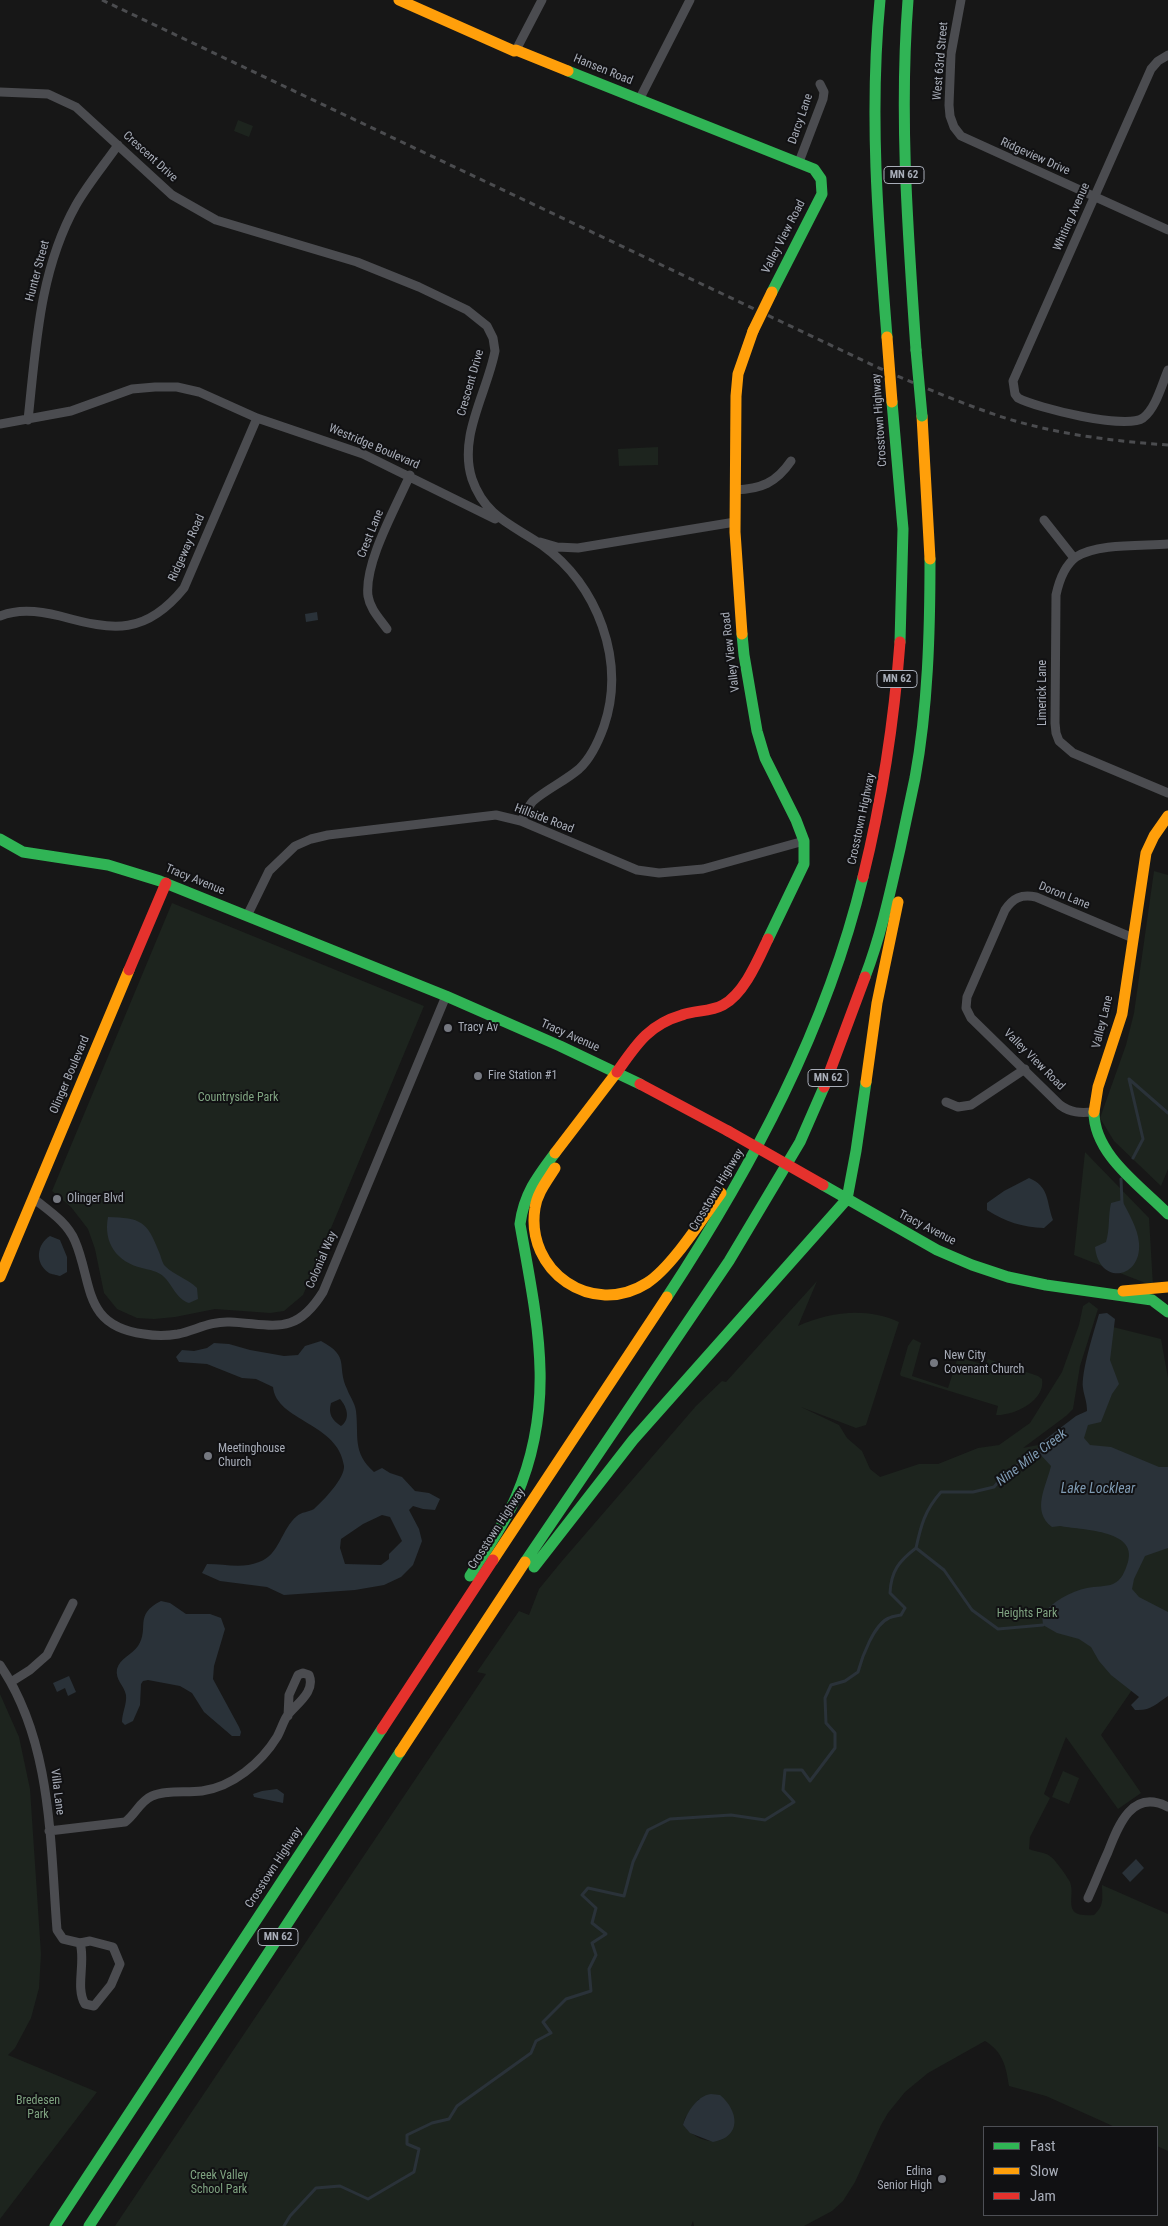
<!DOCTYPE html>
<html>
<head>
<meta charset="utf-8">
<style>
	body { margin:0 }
	#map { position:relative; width:1168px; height:2226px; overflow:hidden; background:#171717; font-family:"Roboto Condensed",sans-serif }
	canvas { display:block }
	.legend { position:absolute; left:983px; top:2126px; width:175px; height:90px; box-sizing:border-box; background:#111113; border:1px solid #4d4f55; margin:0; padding:6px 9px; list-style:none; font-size:15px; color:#a8adb8 }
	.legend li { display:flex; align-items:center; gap:10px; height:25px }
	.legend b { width:25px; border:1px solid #4d4f55 }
</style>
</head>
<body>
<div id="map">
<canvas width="1168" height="2226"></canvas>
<ul class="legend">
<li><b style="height:6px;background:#30b455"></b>Fast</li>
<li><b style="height:6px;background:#ff9f0a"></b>Slow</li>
<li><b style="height:6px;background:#e5322d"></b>Jam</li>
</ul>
</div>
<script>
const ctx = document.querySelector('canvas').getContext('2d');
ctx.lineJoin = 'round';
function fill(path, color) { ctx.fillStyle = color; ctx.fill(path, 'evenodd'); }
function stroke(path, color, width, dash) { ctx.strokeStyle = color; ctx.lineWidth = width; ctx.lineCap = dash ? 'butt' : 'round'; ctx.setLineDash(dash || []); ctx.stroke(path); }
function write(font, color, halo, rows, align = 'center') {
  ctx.font = font + ' "Roboto Condensed",sans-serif'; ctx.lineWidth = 4; ctx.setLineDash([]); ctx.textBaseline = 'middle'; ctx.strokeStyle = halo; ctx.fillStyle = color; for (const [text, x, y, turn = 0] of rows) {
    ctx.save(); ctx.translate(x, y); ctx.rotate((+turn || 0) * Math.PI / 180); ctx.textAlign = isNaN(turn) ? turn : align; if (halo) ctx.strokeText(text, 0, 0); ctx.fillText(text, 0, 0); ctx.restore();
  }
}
const green = new Path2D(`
	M238 120 253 126 249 137 234 131Z
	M658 447V465L619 466 618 449Z
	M1154 871 1168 875V1169L1161 1186 1114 1141 1100 1118 1126 1045 1134 1013Z
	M172 903 424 1006 303 1295 284 1311 270 1313 215 1309 175 1317 154 1319 137 1318 117 1309 104 1293 95 1249 88 1229 71 1207 52 1191Z
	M1085 1152 1149 1218 1153 1286 1074 1255Z
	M817 1281 798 1326C830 1312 866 1307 899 1322L866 1425 856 1428 801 1407 839 1425 847 1438 862 1451 870 1469 880 1477 919 1464H938L978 1448 999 1445 1030 1423 1062 1372 1079 1325 1083 1306 1089 1302 1098 1309 1080 1366 1073 1409 1066 1416 1023 1448 1038 1445 1039 1449 1092 1416 1105 1325 1161 1339 1168 1378V1674L1156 1655 1101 1735 1141 1793 1118 1809 1066 1737 1044 1794 1050 1798 1030 1837 1029 1849C1035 1852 1046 1852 1051 1857 1055 1859 1068 1878 1070 1882 1076 1898 1060 1918 1094 1915 1105 1905 1102 1898 1102 1885L1168 1914V2151L1157 2146V2127H1115L1046 2096 1009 2086C1006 2066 1003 2052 985 2041L928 2073 905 2092 888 2113 881 2125 855 2182 843 2201 832 2211 804 2226H694L693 2221 691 2226H115L486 1674 477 1672 519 1611 529 1615 539 1589 562 1561 696 1406 722 1381 726 1382ZM699 2099 732 2111 733 2117 723 2139C708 2145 693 2137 683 2125L685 2118Z
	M913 1339 921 1343 912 1376 948 1388 958 1357 985 1365 988 1359 1038 1376 1042 1379C1046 1401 1013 1416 996 1415L998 1406 901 1376 900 1374 908 1346Z
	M0 1694 19 1737 30 1789 41 1954 39 1988 31 2018 15 2048 8 2055 97 2092 0 2219Z
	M1063 1771 1079 1778 1069 1804 1052 1797Z`);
const water = new Path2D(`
	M317 612 318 620 306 622 305 614Z
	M1029 1178C1050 1187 1046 1201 1053 1220L1044 1228C1022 1227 1006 1222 987 1210V1203L1004 1191Z
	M1122 1200C1128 1213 1138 1228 1139 1243 1142 1279 1099 1286 1095 1247L1106 1242C1110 1229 1108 1216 1111 1203Z
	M108 1217C141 1218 147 1221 159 1252 161 1256 162 1263 165 1266 174 1275 188 1279 197 1288L198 1299 189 1303C176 1299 173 1285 163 1276 157 1271 150 1270 142 1268 117 1262 103 1243 108 1217Z
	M50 1236 60 1240 67 1257V1272L60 1276C57 1275 51 1274 49 1273 34 1263 37 1244 50 1236Z
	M1107 1313 1115 1319 1110 1360 1119 1384 1112 1394 1101 1422 1088 1425 1084 1438 1090 1445 1111 1447 1159 1467H1168V1548L1145 1556 1134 1579 1132 1589 1139 1597 1168 1612V1696C1156 1704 1151 1711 1135 1710L1131 1705 1139 1697 1111 1675 1099 1661 1091 1647 1079 1639 1057 1633 1043 1625 1042 1615C1052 1602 1071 1591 1087 1588 1095 1586 1106 1587 1113 1584 1122 1580 1125 1571 1128 1562 1138 1529 1079 1530 1060 1526L1052 1527C1031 1511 1046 1487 1051 1466L1040 1454 1038 1445 1076 1416 1087 1411C1087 1401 1084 1396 1083 1388 1081 1372 1094 1331 1099 1314Z
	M321 1341C351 1357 336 1365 347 1389 350 1397 355 1403 356 1411 359 1437 352 1452 374 1472L382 1468 390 1473 402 1477 415 1491 429 1493 440 1499 435 1510 423 1509 413 1506 409 1510 419 1529 422 1541 413 1565 401 1577 384 1585 355 1590 284 1595 267 1587 220 1581 202 1573 207 1564C225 1564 242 1569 259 1562 280 1555 281 1529 297 1516 301 1512 309 1512 314 1509 323 1501 345 1478 344 1466 339 1423 276 1421 273 1387L256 1379 242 1378 207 1364 179 1362 176 1357 182 1350 194 1351 207 1348 214 1343 229 1344 250 1350 284 1356 298 1355 305 1346ZM340 1399C347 1407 351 1419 341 1426 332 1420 328 1414 331 1403ZM382 1515 390 1517 402 1541 389 1554V1559L381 1565 345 1564 340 1548 341 1539 363 1524Z
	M161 1601 170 1603 186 1614H210L221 1618 225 1629 214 1666 213 1679 239 1727 241 1732 240 1736H232L204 1712 192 1693 180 1686 148 1680 143 1681 141 1684 140 1705 133 1721 125 1725 122 1722C122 1713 127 1704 126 1695 124 1685 115 1680 117 1669 120 1658 132 1655 138 1646 150 1628 133 1615 161 1601Z
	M69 1676 76 1692 68 1696 65 1688 57 1692 53 1683Z
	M277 1789 284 1794 283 1803 254 1797 253 1794 262 1791Z
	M1136 1859 1144 1868 1130 1882 1122 1873Z
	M711 2094 720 2095C739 2111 742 2137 713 2142L690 2133 683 2125C687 2112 697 2096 711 2094Z`);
const stream = new Path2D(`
	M1133 1158 1143 1139 1129 1079 1168 1113
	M1121 1179 1122 1203
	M916 1548 944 1570 972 1610 998 1629 1043 1625
	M284 2226 290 2216 316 2188 340 2186 368 2199 414 2172 419 2149 407 2144V2135L432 2123 449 2119 457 2106 531 2053 536 2041 551 2033 543 2022 566 1999 591 1991 589 1969 596 1955 592 1943 606 1934 592 1923 596 1908 582 1895 588 1888 624 1896 633 1862 648 1830 670 1819 731 1815 765 1820 794 1802 783 1790 785 1770H802L810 1781 835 1748V1733L826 1723 825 1698 831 1685 845 1681 858 1672C862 1657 874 1624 889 1618 893 1616 897 1616 901 1615L905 1608 890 1593C891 1571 899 1561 916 1548 921 1525 925 1510 941 1492H973L994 1487 1003 1476 1041 1448`);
const street = new Path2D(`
	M961 0 951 54 949 105 950 116 954 127 961 136 1168 230
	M516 50 542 0
	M1168 55 1158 61 1151 69 1013 381 1015 394 1018 398C1037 408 1126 430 1143 418 1156 408 1162 384 1168 370
	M0 92 48 94 76 107 172 195 216 220 357 262 419 287 467 310 487 326 493 338 495 351C487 393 458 436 472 479 485 517 513 525 542 545 598 585 626 661 604 726 599 740 590 759 579 769 565 781 547 789 533 801 528 806 525 815 521 821
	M639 100 690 0
	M799 162 823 99 824 92 820 84
	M28 420C36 347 39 271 76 205 88 184 104 165 118 145
	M0 424 71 411 132 389 155 387H177L199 392 257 418 363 454 495 519
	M735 490C761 489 776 483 791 461
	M1044 520 1074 558
	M540 542 557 547 578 548 735 522
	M1168 544C1143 546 1097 543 1076 557 1064 566 1059 581 1056 595L1055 723 1056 733 1059 741 1073 753 1168 793
	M0 616C19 608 41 611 60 616 114 631 146 635 184 588L257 418
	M387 629C380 619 370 609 368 596 364 563 396 507 410 475
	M247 916 269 871 295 846 311 839 328 835 496 815 521 821 637 870 659 873 703 869 804 841
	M946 1102 958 1107 971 1105 1025 1069
	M1093 1112C1080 1113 1071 1113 1060 1105L971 1018 966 1008 967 997 1005 910C1013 898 1021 894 1036 897L1133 938
	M33 1198C49 1211 67 1222 75 1241 93 1283 82 1326 144 1334 155 1336 167 1336 178 1334 196 1330 211 1321 230 1322 273 1324 295 1337 323 1292L446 996
	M0 1665C52 1741 50 1841 57 1930L63 1939 80 1943
	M11 1682 30 1670 47 1655 73 1603
	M49 1831 125 1822C135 1815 140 1801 152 1796 166 1790 186 1793 202 1791 232 1787 261 1763 277 1737 281 1730 283 1722 287 1716 296 1704 316 1692 309 1675L303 1673 298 1675 289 1695 288 1716
	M1088 1898C1095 1883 1101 1867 1108 1852 1118 1826 1132 1788 1168 1807
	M90 1941 113 1947 120 1964 111 1985 94 2006 85 2004C75 1988 86 1961 80 1943Z`);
const fast = new Path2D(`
	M880 0C869 113 878 224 887 337
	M908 0C899 117 908 233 916 350
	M568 71 814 169 821 179 822 194 772 292
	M892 402 903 529 900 642
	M742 634 744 655 757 731 765 758 796 820 804 841V864L768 939
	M0 839 23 852 108 865 160 881 446 996 560 1046 640 1084
	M865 977C881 935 890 893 900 849 905 825 910 802 915 778 928 707 930 632 930 559
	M1094 1112C1094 1155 1141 1186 1168 1214
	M823 1185 937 1250 972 1265 1008 1277 1046 1285 1152 1300 1168 1312
	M667 1297C752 1167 826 1030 863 877
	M525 1562 729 1261 800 1142 824 1087
	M534 1567 633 1440 847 1199 856 1151 866 1082
	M470 1576C486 1550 504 1525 516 1497 557 1402 537 1321 520 1224 524 1194 537 1177 555 1153
	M55 2226 382 1729
	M89 2226 400 1752`);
const slow = new Path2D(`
	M399 0 514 51 516 50 568 71
	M922 416 930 559
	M742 634 735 532 736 396 738 374 753 331
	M866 1082 877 1003 898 902
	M1094 1112 1098 1087 1122 1014 1146 853 1154 836 1168 816
	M555 1153 617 1072
	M555 1168C547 1181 537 1193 535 1208 525 1271 592 1318 647 1283 672 1267 702 1219 721 1193
	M0 1277 129 970
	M1123 1291 1168 1287
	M493 1560 667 1297
	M400 1752 525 1562`);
const jam = new Path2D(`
	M863 877C882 800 894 722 900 642
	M129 970 166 883
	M617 1072C636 1045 648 1025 682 1015 695 1010 710 1012 723 1005 744 994 758 960 768 939
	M640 1084 728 1131
	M824 1087 865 977
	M382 1729 493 1560`);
const rail = new Path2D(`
	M102 0 879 368C918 385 958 402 999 416 1054 434 1111 441 1168 445`);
const fastBridge = new Path2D(`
	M916 350 922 416`);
const slowBridge = new Path2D(`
	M753 331 772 292
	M887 337 892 402`);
const jamBridge = new Path2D(`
	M728 1131 823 1185`);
const markers = [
	[448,1028,5,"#757880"],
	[478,1076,5,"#757880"],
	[57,1199,5,"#757880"],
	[934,1363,5,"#757880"],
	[208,1456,5,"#757880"],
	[942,2179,5,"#757880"]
];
const shields = [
	[904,175,40],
	[897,679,40],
	[828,1078,40],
	[278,1937,40]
];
const shieldNames = [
	["MN 62",904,175],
	["MN 62",897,679],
	["MN 62",828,1078],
	["MN 62",278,1937]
];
const streetNames = [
	["West 63rd Street",941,61,-85],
	["Hansen Road",603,70,22],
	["Darcy Lane",801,119,-71],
	["Crescent Drive",150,157,42],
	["Ridgeview Drive",1035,157,24],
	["Whiting Avenue",1072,217,-66],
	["Valley View Road",784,237,-63],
	["Hunter Street",38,271,-75],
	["Crescent Drive",471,383,-74],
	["Crosstown Highway",880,420,-94],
	["Westridge Boulevard",374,447,23],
	["Crest Lane",371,534,-68],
	["Ridgeway Road",187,548,-66],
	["Valley View Road",731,652,-97],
	["Limerick Lane",1043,693,-90],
	["Hillside Road",544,819,21],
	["Crosstown Highway",862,819,-78],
	["Tracy Avenue",195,880,22],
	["Doron Lane",1064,896,22],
	["Valley Lane",1103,1022,-76],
	["Tracy Avenue",570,1036,24],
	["Valley View Road",1034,1060,45],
	["Olinger Boulevard",70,1075,-67],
	["Crosstown Highway",717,1190,-59],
	["Tracy Avenue",927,1228,27],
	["Colonial Way",322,1260,-67],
	["Crosstown Highway",497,1529,-57],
	["Villa Lane",57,1792,83],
	["Crosstown Highway",274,1868,-57]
];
const poiNames = [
	["Tracy Av",458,1028],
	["Fire Station #1",488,1076],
	["Olinger Blvd",67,1199],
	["New City",944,1356],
	["Covenant Church",944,1370],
	["Meetinghouse",218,1449],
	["Church",218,1463],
	["Edina",932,2172,"right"],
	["Senior High",932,2186,"right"]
];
const parkNames = [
	["Countryside Park",238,1098],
	["Heights Park",1027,1614],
	["Bredesen",38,2101],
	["Park",38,2115],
	["Creek Valley",219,2176],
	["School Park",219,2190]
];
const waterNames = [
	["Nine Mile Creek",1032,1458,-37],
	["Lake Locklear",1098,1489]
];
fill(green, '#1d241e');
fill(water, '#2a3239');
stroke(stream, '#2a3239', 3);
stroke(street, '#4b4c50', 9);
stroke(fast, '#30b455', 11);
stroke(slow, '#ff9f0a', 11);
stroke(jam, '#e5322d', 11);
stroke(rail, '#4b4c4f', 3, [6, 5]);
stroke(fastBridge, '#30b455', 11);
stroke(slowBridge, '#ff9f0a', 11);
stroke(jamBridge, '#e5322d', 11);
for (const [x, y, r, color] of markers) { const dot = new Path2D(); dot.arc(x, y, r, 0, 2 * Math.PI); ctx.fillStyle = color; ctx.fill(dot); stroke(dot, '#111113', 2); }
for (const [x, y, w] of shields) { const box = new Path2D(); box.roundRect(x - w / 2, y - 8.5, w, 17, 4); ctx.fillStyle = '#111113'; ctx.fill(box); stroke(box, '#a8adb8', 1); }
write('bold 11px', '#a8adb8', null, shieldNames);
write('12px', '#a8adb8', '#111113', streetNames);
write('12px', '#a8adb8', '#111113', poiNames, 'left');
write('12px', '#7fa381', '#111113', parkNames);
write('italic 14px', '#7f9bb3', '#111113', waterNames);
</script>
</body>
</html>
